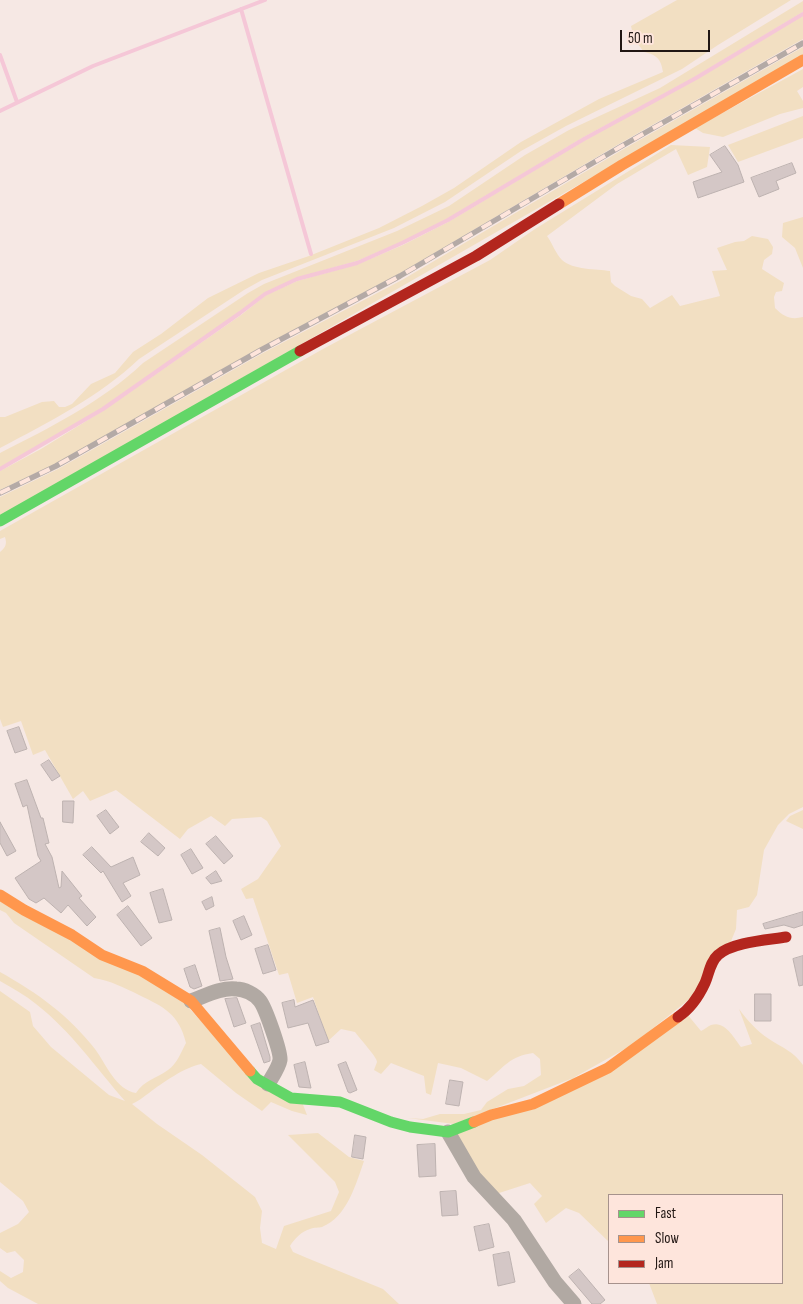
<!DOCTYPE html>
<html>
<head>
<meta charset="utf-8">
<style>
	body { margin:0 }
	#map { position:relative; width:803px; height:1304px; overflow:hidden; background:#f6e8e4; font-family:"Sofia Sans Condensed",sans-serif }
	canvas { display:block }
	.legend { position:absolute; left:608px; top:1194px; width:175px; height:90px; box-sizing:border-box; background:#fee5dc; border:1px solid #a6928c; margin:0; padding:6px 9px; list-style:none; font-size:15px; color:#211613 }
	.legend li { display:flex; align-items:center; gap:10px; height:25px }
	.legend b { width:25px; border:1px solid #a6928c }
	.scale { position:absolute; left:620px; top:30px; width:90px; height:22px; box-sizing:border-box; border:2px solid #211613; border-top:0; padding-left:6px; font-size:15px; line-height:18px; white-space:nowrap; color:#211613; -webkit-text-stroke:4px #fee5dc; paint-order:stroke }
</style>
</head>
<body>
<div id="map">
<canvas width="803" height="1304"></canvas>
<ul class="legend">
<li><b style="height:6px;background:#63d668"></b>Fast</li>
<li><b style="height:6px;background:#ff974d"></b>Slow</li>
<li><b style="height:6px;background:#b3261e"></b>Jam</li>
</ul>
<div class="scale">50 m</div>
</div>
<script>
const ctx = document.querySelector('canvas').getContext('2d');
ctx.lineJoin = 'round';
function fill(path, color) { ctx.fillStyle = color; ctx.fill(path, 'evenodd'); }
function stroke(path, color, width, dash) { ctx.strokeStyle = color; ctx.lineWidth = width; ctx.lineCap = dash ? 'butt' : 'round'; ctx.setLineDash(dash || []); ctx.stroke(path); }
const green = new Path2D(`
	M677 0H791L718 45 682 69 566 126 521 151 445 202 394 228 262 280 244 290 139 359C99 397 49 422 0 448V417H5L42 402 54 401 59 407H65L72 404 91 384 115 373 133 352 161 334 208 298 259 273 309 256 379 228 422 206 454 188 521 142 599 99 663 72C661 59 657 55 644 52L634 39 631 26Z
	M803 1V12L695 77 584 137 447 219 402 242 357 261 296 278 265 293 239 312 103 408 0 468V453C49 428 102 402 143 363L248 293 264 284 397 231 449 206 525 155 569 130 660 88Z
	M803 15V39L619 144 399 274 260 348 55 464 0 490V471L41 449 104 410 241 315 266 295 297 281 358 264 403 245 448 222 585 140 696 79Z
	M803 47V56L0 517V497L58 469 263 353 402 280 622 150Z
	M803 69V87L797 91 803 101V108L780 114 723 137 703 133 695 128Z
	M803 116V138L738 162 728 145Z
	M671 145 710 147 707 167 688 175 676 149 617 184 547 236C552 243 556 254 562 260 573 270 596 269 610 271L611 282 615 286 631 296 642 299 650 308 672 295 680 306 720 296 712 271 727 270 717 248 735 242 744 241 752 236 768 239 773 247 772 254 764 260 762 269 784 283 782 291 776 292 774 297 775 308C784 317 791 320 803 317V807L789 814 778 825 764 850 757 895 749 907 737 910 736 929 729 946 692 997 607 1065 454 1124 408 1118 423 1119 440 1114H464L481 1110 487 1102 508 1089 524 1086 541 1075 540 1059 533 1053C510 1056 504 1067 487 1081L461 1068 438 1063 431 1095 426 1093 424 1076 391 1063 381 1074 374 1070C375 1067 376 1065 377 1062 377 1057 359 1038 355 1032L341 1029 328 1041 313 997 297 1003 288 973 279 975 253 898 246 899 241 889 258 879 281 846 267 821 261 817 232 819 225 826 211 816 188 829 180 839 116 790 90 801 83 791 73 799 45 750 33 755 21 721 3 727 0 719V552C6 547 7 544 5 537L0 539V531L323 349 490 260 535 229Z
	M803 217V268L795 248 782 237 783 223Z
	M803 810V829L786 821 790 816Z
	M0 898 175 993 232 1055 302 1102 307 1115 292 1111 271 1102 262 1111 236 1093 201 1064C185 1067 162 1083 149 1093 143 1097 139 1101 132 1104L157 1124 202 1155 255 1197 262 1211 260 1228 262 1243 276 1249 284 1226 331 1211 339 1192 335 1182 288 1135 318 1133 349 1157 364 1161C356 1184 347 1217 322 1227 319 1228 314 1227 310 1229 301 1232 295 1238 290 1246L293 1252 307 1258 383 1289 399 1304H38L8 1288 0 1281V1271L11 1278 23 1272 24 1260 15 1251 7 1253 0 1248V1233L18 1224 29 1212 23 1201 0 1182V991L30 1012 33 1026 51 1047 109 1095 125 1101C96 1068 71 1031 36 1004 25 995 12 988 0 981V972C39 994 67 1014 95 1049 106 1064 116 1090 136 1093 144 1080 156 1079 168 1070 177 1064 181 1052 186 1043 179 1014 164 1007 139 995 123 987 111 981 94 978L14 923 6 913 0 910Z
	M739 1009C748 1021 757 1031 769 1039 783 1048 793 1051 803 1065V1304H657L649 1283H782V1195H609V1242L579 1213 566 1208 546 1223 534 1204 542 1196 530 1183 496 1194 471 1162 456 1132 509 1114 687 1014 701 1031C704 1030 708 1026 711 1025 725 1020 734 1038 741 1047L752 1044Z`);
const stream = new Path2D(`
	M241 9 311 254
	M0 55 17 102
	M0 111 93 66 265 0
	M0 469 103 409 240 313 265 294 297 279 357 263 402 243 448 220 584 139 696 78 803 14`);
const building = new Path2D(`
	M725 146 738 165 744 182 698 198 693 182 722 172 710 155Z
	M792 163 796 173 776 181 779 189 759 197 751 178Z
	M19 727 27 749 15 753 7 731Z
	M49 760 60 776 52 781 41 765Z
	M27 780 41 818H43L49 843 45 844 52 857 59 888 61 887 62 871 82 896 79 898 96 917 87 926 68 905 61 913 44 898 36 903 29 899 15 878 41 861 38 856 27 805 23 807 15 784Z
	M63 801H74L73 823 63 822Z
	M106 810 119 827 110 834 97 816Z
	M0 822 16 851 7 856 0 843Z
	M149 833 165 848 158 856 141 842Z
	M216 836 233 856 224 864 206 844Z
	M92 847 111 867 133 857 140 875 123 883 131 896 122 902 103 871 101 873 83 855Z
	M191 849 203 868 192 874 181 855Z
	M216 871 222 881 211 884 206 878Z
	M163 889 172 920 159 923 150 893Z
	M212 897 214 906 206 910 202 902Z
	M128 906 152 938 141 946 117 915Z
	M803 912V925L794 928 784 925 765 929 763 924Z
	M244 916 252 935 241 940 233 921Z
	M220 928 226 957 233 979 220 981 209 931Z
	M268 945 276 970 263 974 255 949Z
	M803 956V985L799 986 793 959Z
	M195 965 202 986 194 989 190 987 184 969Z
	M755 994H771V1021H755Z
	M237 998 246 1023 234 1027 225 999Z
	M294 1000 295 1007 313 1000 329 1042 316 1046 308 1023 288 1028 282 1003Z
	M260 1023 270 1057V1061L264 1063 251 1026Z
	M305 1062 311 1088 299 1087 294 1065Z
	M346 1062 357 1090 350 1093 348 1092 338 1065Z
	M450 1080 463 1082 459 1106 446 1104Z
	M355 1135 366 1137 363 1159 352 1157Z
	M435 1144 436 1176 419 1177 417 1145Z
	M456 1191 458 1215 442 1216 440 1192Z
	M489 1224 494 1247 479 1251 474 1227Z
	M509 1252 515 1282 498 1286 493 1255Z
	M579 1269 605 1300 600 1304H592L569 1277Z`);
const street = new Path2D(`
	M191 1001C205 996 222 987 236 989 244 989 255 994 260 1001 265 1007 281 1052 280 1060 279 1067 272 1077 268 1084
	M448 1132 474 1177 514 1220 555 1282 574 1304`);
const fast = new Path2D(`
	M0 521 300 351
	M250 1071 257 1079 291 1098 340 1102 391 1122 410 1127 448 1132 474 1122`);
const slow = new Path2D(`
	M559 204 622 165 803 60
	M0 895 24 910 72 935 102 955 142 971 191 1001 250 1071
	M474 1122 491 1115 533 1104 608 1068 678 1017`);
const jam = new Path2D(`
	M300 351 476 256 559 204
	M678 1017C690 1009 699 996 705 983 709 974 710 962 718 955 732 942 768 940 786 937`);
const rail = new Path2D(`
	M0 493 56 466 261 350 400 276 620 147 803 43`);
fill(green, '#f2dfc2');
stroke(stream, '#f5c7d7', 4);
fill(building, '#d4c7c6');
stroke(building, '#bdb2b0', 1);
stroke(street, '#b1a9a3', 15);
stroke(fast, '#63d668', 11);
stroke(slow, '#ff974d', 11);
stroke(jam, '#b3261e', 11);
stroke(rail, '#b4aaa6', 5.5);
stroke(rail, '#fee5dc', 4, [11]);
</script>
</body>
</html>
